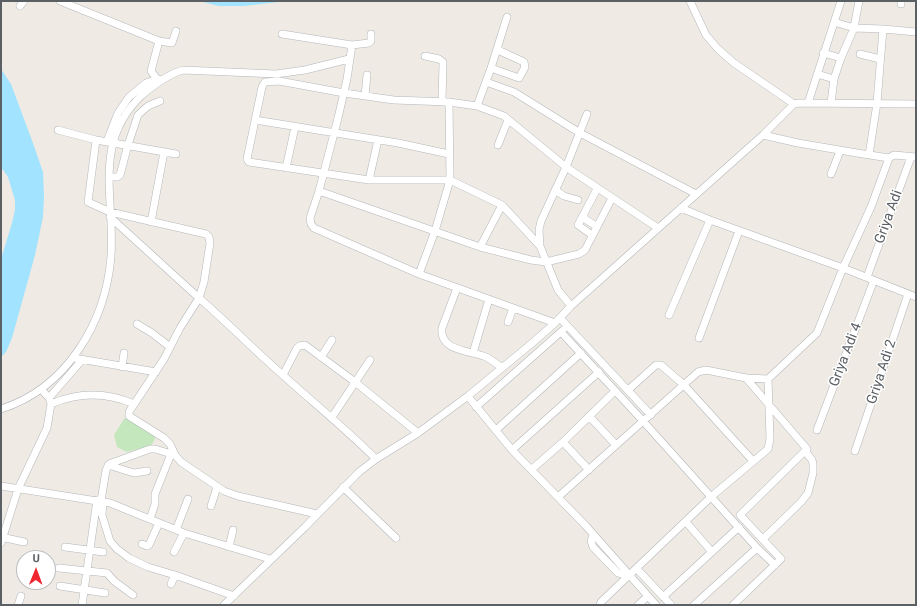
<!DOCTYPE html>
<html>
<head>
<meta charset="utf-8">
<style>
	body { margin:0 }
	#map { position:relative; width:917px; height:606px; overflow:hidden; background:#efeae3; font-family:Roboto,sans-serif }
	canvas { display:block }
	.frame { position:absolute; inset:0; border:2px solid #5b6064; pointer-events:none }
	.north { position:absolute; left:16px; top:550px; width:40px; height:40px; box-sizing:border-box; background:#fff; border:1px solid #bdbfc1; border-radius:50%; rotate:1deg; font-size:11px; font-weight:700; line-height:16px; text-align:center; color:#5b6064 }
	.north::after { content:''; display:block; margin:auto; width:14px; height:18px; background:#f02732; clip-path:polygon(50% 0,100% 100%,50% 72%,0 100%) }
</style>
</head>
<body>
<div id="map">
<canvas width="917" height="606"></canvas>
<div class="frame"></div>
<div class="north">U</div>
</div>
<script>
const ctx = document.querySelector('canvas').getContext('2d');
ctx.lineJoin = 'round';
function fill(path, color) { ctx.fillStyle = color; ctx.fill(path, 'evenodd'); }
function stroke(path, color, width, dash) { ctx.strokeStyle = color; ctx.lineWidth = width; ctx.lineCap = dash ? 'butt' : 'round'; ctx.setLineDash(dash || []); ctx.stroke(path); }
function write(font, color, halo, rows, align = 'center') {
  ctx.font = font + ' Roboto,sans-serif'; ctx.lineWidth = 3; ctx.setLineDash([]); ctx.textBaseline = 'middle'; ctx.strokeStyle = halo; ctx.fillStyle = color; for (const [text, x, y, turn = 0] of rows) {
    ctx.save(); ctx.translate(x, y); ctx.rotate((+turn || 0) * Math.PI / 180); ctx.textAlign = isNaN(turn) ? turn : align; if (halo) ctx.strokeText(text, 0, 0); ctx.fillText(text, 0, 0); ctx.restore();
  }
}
const green = new Path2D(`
	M126 418 153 433 155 439 151 446 127 452 117 447 114 435 124 419Z`);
const water = new Path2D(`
	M199 1H287L244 6H219Z
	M1 69 11 84 34 146 43 172 44 196 43 217 35 255 12 338 6 352 1 357V259L12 223 15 210V200L8 177 1 167Z`);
const minor = new Path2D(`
	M60 1 159 41 151 71 157 79
	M690 1 706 35 718 49 734 63 794 104
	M901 4V1
	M20 6 24 1
	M834 22 854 28 883 29
	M282 34 352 45 347 79 338 118 319 191 310 218 311 224 314 228 419 274 555 323
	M159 41 172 43 176 31
	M352 45 369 43 371 41V34
	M823 53 841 58
	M860 54 880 59
	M425 56 439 59 443 62 442 102
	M491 68 519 78 525 67 524 62 498 50
	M817 74 834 79
	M486 82 514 92 580 133 696 194
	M365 96 367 75
	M449 102 477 106 504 116 566 167 658 228
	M808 103 841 1
	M831 103 834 79 841 58 854 28 859 1
	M477 106 491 68 507 17
	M255 120 398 143 449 154
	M58 130 96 140
	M763 135 798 143 857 153 889 158 894 155 916 157
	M107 141 118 113 129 97 146 83 157 79 161 80
	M498 145 508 120
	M869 155 877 103 883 29 916 32
	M286 168 295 127
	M831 174 840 151
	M109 177H117L120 175 128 145 138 115 148 106 160 101
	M369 180 378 140
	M555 190 564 196 578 200
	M319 191 480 247 531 260 546 262 579 254 585 250 612 198
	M681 208 710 220 843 268 871 207 889 158
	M110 217 199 298 204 282 210 243 209 237 206 234 110 212 88 202 96 140 176 154
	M582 217 596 226
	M151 222 164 152
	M592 235 578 225 597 189
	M480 247 502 205
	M419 274 435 231 450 180 449 102 394 100 344 93 279 81 265 82 262 87 247 159 249 162 369 180H450L502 205 540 246
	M867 277 911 157
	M457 288 442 328C439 352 471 350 486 357 492 360 497 364 502 368
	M571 306 558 290 540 246 539 230 541 221 566 167 587 114
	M669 315 710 220
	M560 318 651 415
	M508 322 513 308
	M137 324 152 333 170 347
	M561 332 643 421 757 548 775 565
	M699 338 739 231
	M473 353 489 299
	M321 357 332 340
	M74 358 156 372
	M122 367 124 353
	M283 375 297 348 299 346 305 345 355 382 418 433
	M628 390 656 365H661L684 385 753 461
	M49 398 82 360
	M471 400 512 450 586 526 656 605
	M51 404C79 392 106 392 134 404
	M476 407 563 330
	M1 409C67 388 106 322 111 256 115 197 92 142 142 95 154 85 168 74 183 70L276 74 305 70 349 59
	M589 416 616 445
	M332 417 370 360
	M496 430 581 353
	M817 430 874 280
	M563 442 589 470
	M512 450 599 372
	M855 451 908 294
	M108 465 134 473 147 471
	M532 469 563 442 615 391
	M1 486 110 503 184 533 270 559
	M343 487 396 538
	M558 497 698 372 706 370 746 378 768 379
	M101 501 106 470 109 464 150 449H155L175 455
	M103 501 102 515 110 541 117 549 129 558 148 567 175 575 234 596
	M211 506 217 487
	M317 514 238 496 224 491 181 462 175 455 170 444 164 438 129 416V412L164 359 180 328 199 298C228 323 255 351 285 377 315 404 347 430 376 459
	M150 519 155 504V494L171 454
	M686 522 712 552
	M176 530 188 499
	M593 535 591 541 593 547 618 573 621 574 626 572
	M1 537 24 542
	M763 539 801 502 808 493 813 473V464L812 460 805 451
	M1 543 18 489 47 428 51 404 49 398 41 389
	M142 544 147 546 149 545 159 523
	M65 547 103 552
	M229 547 233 530
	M174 552 184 533
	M59 568 107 573 114 581 133 595
	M637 569 671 605
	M171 584 175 575
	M60 586 105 593
	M663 597 739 527
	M18 605 21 596
	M82 605 97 500
	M224 605 305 527 359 472 376 459 418 433 468 396 531 344 555 323 571 306 763 135 794 104 799 103 916 104
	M600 605 601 602 712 496 768 449 770 439 768 379 817 333 843 268 916 297
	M638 605 648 596
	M694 605 757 548
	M733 605 781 559 740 515 807 449 746 378`);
const streetNames = [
	["Griya Adi",889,217,-70],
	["Griya Adi 4",846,355,-69],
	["Griya Adi 2",882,372,-72]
];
fill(green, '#c4e7be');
fill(water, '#a2e3ff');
stroke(minor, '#b4b7bb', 8);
stroke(minor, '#fff', 7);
write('14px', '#5b6064', '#fff', streetNames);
</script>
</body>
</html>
